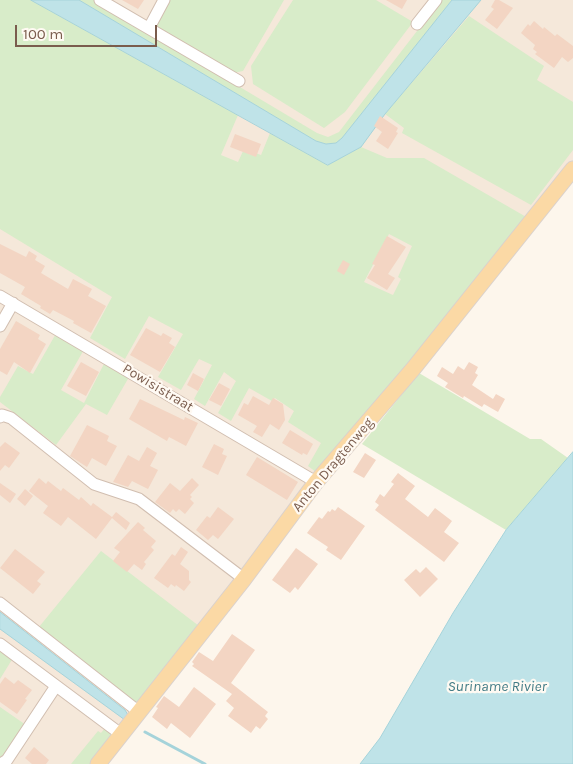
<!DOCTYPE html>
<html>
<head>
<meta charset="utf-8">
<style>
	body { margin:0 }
	#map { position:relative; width:573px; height:764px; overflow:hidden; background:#fdf6ec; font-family:Karla,sans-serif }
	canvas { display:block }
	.scale { position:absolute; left:15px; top:25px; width:142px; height:22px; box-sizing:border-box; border:2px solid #7a5c4d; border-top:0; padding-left:6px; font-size:15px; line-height:18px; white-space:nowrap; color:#7a5c4d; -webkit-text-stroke:4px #fffaf3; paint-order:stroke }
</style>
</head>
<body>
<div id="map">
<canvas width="573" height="764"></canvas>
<div class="scale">100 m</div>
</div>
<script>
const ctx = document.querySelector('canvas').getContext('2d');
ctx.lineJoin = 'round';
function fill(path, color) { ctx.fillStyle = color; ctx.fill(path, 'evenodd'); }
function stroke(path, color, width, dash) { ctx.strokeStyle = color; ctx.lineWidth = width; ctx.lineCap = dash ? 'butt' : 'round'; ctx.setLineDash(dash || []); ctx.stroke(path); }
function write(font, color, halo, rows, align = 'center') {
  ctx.font = font + ' Karla,sans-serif'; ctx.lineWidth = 4.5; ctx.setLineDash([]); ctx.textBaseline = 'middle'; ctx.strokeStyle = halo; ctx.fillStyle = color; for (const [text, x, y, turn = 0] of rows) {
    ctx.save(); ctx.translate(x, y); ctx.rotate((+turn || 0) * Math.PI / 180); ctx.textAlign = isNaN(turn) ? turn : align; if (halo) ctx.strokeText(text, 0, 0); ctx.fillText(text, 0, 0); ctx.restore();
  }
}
const residential = new Path2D(`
	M0 0H573V165L95 764H0Z`);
const green = new Path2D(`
	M0 0H31L238 115 221 155 238 162 244 149 261 155 270 133 328 165 361 147 387 158H424L528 218 448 318 316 472 308 466 321 443 288 422 294 411 275 398 272 401 249 388 231 421 218 413 236 381 224 372 205 406 194 399 212 365 199 359 181 390 158 377 183 334 149 316 125 359 90 338 112 297 0 229ZM389 234 412 246 398 277 401 279 393 295 364 282Z
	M79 0H94L317 133 328 137 339 132 441 0H452L342 138 336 143 326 144 316 141Z
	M168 0H284L243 71 233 73 157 28 156 23Z
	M293 0H376L413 22 345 112 324 128 253 84 251 66Z
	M469 16 544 66 537 80 573 102V150L531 205 402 133 404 128 385 114Z
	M58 330 86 346 61 390 84 403 107 358 132 372 107 415 86 404 56 445 0 402V397L18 366 33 374Z
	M419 373 530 439H541L568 458 506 530 362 444Z
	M101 551 199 626 137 704 39 627Z
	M0 649 13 658 0 679Z
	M0 707 26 725 3 758H0Z
	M105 728 112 734 93 764H71L98 731 101 733Z`);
const water = new Path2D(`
	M31 0H79L316 141 326 144 336 143 342 138 452 0H481L385 114 361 147 328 165Z
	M573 452V764H360L380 738 453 613 506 530Z
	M0 612 125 710 128 715 125 720 0 629Z`);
const stream = new Path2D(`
	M145 732 205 764`);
const building = new Path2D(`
	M122 0H144L138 9Z
	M386 0H407L402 9Z
	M495 0H499L513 8 497 29 485 20 494 9 491 7Z
	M534 21 543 29 544 27 555 36 557 34 573 46V58L568 62 562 57 554 68 535 54 537 52 533 49 535 45 521 33 528 24 530 26Z
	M380 116 398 128 396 132 398 133 388 149 376 141 382 132 374 126Z
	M235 134 261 144 256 157 230 147Z
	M387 236 406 247 388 274 395 278 387 290 367 278 375 265 372 264Z
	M0 244 26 257 29 251 37 256 35 260 45 266 41 273 68 289 73 279 92 289 88 296 106 306 91 333 73 323 74 321 53 310 50 314 40 308 41 306 21 294 25 287 0 273Z
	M343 260 350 264 344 275 337 271Z
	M16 321 40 335 38 339 46 344 30 373 14 362 7 375 0 371V349Z
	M146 328 161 336 163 333 172 338 169 343 175 347 160 372 130 355Z
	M81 362 99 372 86 396 67 386Z
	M469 362 478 367 475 373 478 375 472 385 493 399 496 394 505 399 498 412 484 404 482 407 464 396 463 398 445 387 448 383 437 376 442 367 453 374 458 366 464 370Z
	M193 373 204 379 198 391 187 385Z
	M219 383 230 389 221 406 209 400Z
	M253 396 269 405 273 398 283 404 285 420 279 430 270 424 262 437 253 432 257 426 238 415 244 403 248 405Z
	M140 399 184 420 185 417 198 423 186 446 169 437 167 441 129 419Z
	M87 425 109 436 107 441 117 446 106 466 92 458 87 467 70 456Z
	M290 430 313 444 307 455 303 453 302 455 282 443Z
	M5 442 20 453 9 468 5 465 0 471V447Z
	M214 444 224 449 222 454 227 456 218 475 202 467Z
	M147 447 157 453 150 466 158 470 148 489 132 481 128 487 113 482 128 455 139 461Z
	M365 453 376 460 364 478 353 472Z
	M257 457 298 482 287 500 246 475Z
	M398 473 415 486 405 499 428 517 435 508 452 521 444 532 459 543 444 562 375 510 379 505 375 502 380 494 384 497 394 484 391 482Z
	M39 478 46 484 48 481 61 491 63 488 79 500 81 497 91 506 93 503 112 517 116 512 130 523 126 530 112 518 96 539 68 517 61 526 43 513 48 506 29 491Z
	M192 478 199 485 190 495 192 497 190 499 194 503 185 514 179 509 176 512 173 509 170 513 155 502 170 483 180 491Z
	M0 483 16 494 10 503 0 495Z
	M25 489 33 496 25 506 17 499Z
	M218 507 234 519 218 539 213 535 208 540 196 530 207 516 210 518Z
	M338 507 365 526 341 560 326 550 328 547 307 533 319 517 322 519 328 511 330 512 332 509 335 511Z
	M138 522 145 528 143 530 156 541 151 547 154 550 144 562 146 564 142 570 134 564 127 572 113 561 120 552 114 548Z
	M181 547 188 552 180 564 189 571V580L191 582 184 591 176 585 175 587 171 584 168 588 154 578 172 554 175 556Z
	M296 548 318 564 298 590 295 587 290 593 272 580Z
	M15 549 45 572 37 581 41 584 33 594 0 568Z
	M426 567 438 579 420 597 404 580 416 569 420 573Z
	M232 634 255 650 231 683 268 712 265 716 268 719 260 729 256 726 251 733 228 716 234 708 226 701 232 694 192 666 194 664 192 662 199 652 213 661Z
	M5 677 14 684 18 680 32 690 25 699 27 700 17 714 0 702V684Z
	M194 687 216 704 190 738 171 723 167 729 152 717 158 708 156 707 164 696 179 707Z
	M34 747 49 760 46 764H32L25 758Z`);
const minor = new Path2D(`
	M100 0 239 81
	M417 24 436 0
	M149 28 164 0
	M0 296 316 482
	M0 326 13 303
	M0 417 2 415 11 418 94 484 139 499 244 579
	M0 603 139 712
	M0 644 122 735
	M1 764 7 760 56 686`);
const major = new Path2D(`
	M98 764 244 579 316 482 413 369 573 169`);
const streetNames = [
	["Powisistraat",158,388,31],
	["Anton Dragtenweg",333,465,-50]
];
const waterNames = [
	["Suriname Rivier",497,687]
];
fill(residential, '#f5e8da');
fill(green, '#d8ecc9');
fill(water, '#bfe3e8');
stroke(water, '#a5d3da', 1);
stroke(stream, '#a5d3da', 3);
fill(building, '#f3d5c3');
stroke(minor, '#d1beb0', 13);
stroke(major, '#dad1cd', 17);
stroke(minor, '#fff', 11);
stroke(major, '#fbd9a5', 15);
write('14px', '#7a5c4d', '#fffaf3', streetNames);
write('italic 15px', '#437c86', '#fffaf3', waterNames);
</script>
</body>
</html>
